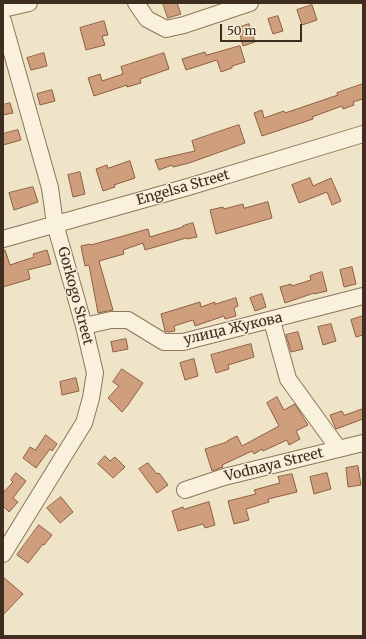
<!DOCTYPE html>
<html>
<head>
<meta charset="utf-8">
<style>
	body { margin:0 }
	#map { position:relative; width:366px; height:639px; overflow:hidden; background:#f0e4c8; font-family:Merriweather,serif }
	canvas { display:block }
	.frame { position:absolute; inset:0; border:4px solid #3d2e20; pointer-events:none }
	.scale { position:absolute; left:220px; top:24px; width:82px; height:18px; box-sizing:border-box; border:2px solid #3d2e20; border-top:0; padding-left:5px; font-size:12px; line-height:14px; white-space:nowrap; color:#3d2e20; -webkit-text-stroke:3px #f7eed8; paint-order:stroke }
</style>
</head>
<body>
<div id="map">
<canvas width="366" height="639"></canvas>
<div class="frame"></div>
<div class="scale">50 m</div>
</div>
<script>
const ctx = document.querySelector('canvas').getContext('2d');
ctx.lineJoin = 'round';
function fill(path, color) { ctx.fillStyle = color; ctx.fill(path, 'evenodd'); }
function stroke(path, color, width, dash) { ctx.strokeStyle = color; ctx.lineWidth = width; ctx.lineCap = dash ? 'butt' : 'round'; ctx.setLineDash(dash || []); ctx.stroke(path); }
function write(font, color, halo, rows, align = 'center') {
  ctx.font = font + ' Merriweather,serif'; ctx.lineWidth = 3; ctx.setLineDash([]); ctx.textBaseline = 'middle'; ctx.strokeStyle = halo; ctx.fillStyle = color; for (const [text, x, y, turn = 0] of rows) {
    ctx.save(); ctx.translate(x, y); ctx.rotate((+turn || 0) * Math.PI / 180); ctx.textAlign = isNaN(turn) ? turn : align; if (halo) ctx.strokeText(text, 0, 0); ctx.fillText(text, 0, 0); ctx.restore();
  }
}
const building = new Path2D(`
	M163 3H177L181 14 168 18Z
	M312 5 317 20 302 25 297 10Z
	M278 16 283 31 273 34 268 19Z
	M104 21 108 35 102 36 105 45 86 50 80 28Z
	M249 24 255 42 243 46 238 28Z
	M240 46 245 62 232 66V68L221 72 217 60 186 70 182 59 205 52 206 55Z
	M44 53 47 66 31 70 27 58Z
	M164 53 169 69 140 79 141 83 127 87V85L94 96 88 78 100 74 102 81 123 74 121 67Z
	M363 84V99L353 102 354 105 343 109 342 106 312 117 313 119 262 136 254 113 262 110 264 118 284 111 285 113 338 95 337 93Z
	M52 90 55 101 40 105 37 94Z
	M10 103 13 113 3 115V105Z
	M239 125 245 143 189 163 173 167 172 165 159 170 155 160 195 151 192 141Z
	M18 130 21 140 3 145V134Z
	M130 161 135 178 114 185 115 187 103 191 96 169 107 165 108 168Z
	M80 172 85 194 73 197 68 175Z
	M310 178 313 186 331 178 341 201 332 205 327 192 299 203 292 185Z
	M33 187 38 202 14 210 9 193Z
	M268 202 272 218 216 234 210 210 223 207 224 209 243 204 244 208Z
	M193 223 197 237 187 239 186 238 145 250 143 243 123 250 124 254 99 261 113 310 98 313 89 265 85 266 81 246 90 244 91 245 148 229 150 237 183 227V226Z
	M3 250H5L10 265 34 257 33 254 47 250 51 264 28 270 30 279 3 287Z
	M352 267 356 284 344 287 340 270Z
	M322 272 327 291 314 294V293L285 303 280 287 291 284 292 286 311 280 310 276Z
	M262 294 266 307 255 311 250 298Z
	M236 298 238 306 234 308 236 316 225 319 224 316 195 326 193 320 174 326 175 331 169 332 165 331 161 314 200 302 201 307 215 302V304Z
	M363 316V335L356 337 351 320Z
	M331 324 336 341 323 345 318 327Z
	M298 332 303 349 291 352 286 335Z
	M126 339 128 349 113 352 111 342Z
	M251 344 254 357 228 365 229 369 216 373 211 355Z
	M194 359 198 376 185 380 180 363Z
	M122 369 143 383 128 405 122 412 108 398 119 386 113 382Z
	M76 378 79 391 62 395 60 382Z
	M277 397 284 410 295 404 308 425 296 431 300 439 289 445 287 440 263 451 262 449 254 454 252 451 222 465 223 467 212 471 205 449 227 442V441L237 436 242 446 279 426 267 403Z
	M363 409V419L336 429 330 415 342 411 344 415Z
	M46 435 57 444 52 451 50 449 36 468 23 458 30 447 35 450Z
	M105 456 110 461 115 457 125 467 113 478 98 464Z
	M148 463 157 474 159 473 168 485 157 493 139 469Z
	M358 466 361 485 348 487 346 468Z
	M16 473 26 481 13 498 18 502 9 512 3 506V493L13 482 11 480Z
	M327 473 331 489 314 494 310 477Z
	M292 474 297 492 268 499 269 502 246 509 249 520 234 524 228 501 256 494 254 490 280 483 278 477Z
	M61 497 73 512 60 523 47 508Z
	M209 502 215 525 205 528 203 524 178 531 172 511 183 507 184 509Z
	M39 525 52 535 44 545 43 544 28 563 17 555Z
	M3 577 23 594 3 615Z`);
const minor = new Path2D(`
	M136 3 147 19 166 29 184 25 250 3
	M3 9 29 3
	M3 21 50 188 55 224 84 326 95 373 91 398 84 423 3 554
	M3 239 188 187 363 134
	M272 321 288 379 338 448
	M84 326 111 320H128L164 342H183L363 296
	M185 490 224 477 363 443`);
const streetNames = [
	["Engelsa Street",183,188,-16],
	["Gorkogo Street",75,296,75],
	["улица Жукова",233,329,-13],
	["Vodnaya Street",274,465,-14]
];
fill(building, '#cf9f7d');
stroke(building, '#8d5f41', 1);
stroke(minor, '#8d765c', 18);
stroke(minor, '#faf1dc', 16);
write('14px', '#3d2e20', '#f7eed8', streetNames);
</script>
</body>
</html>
